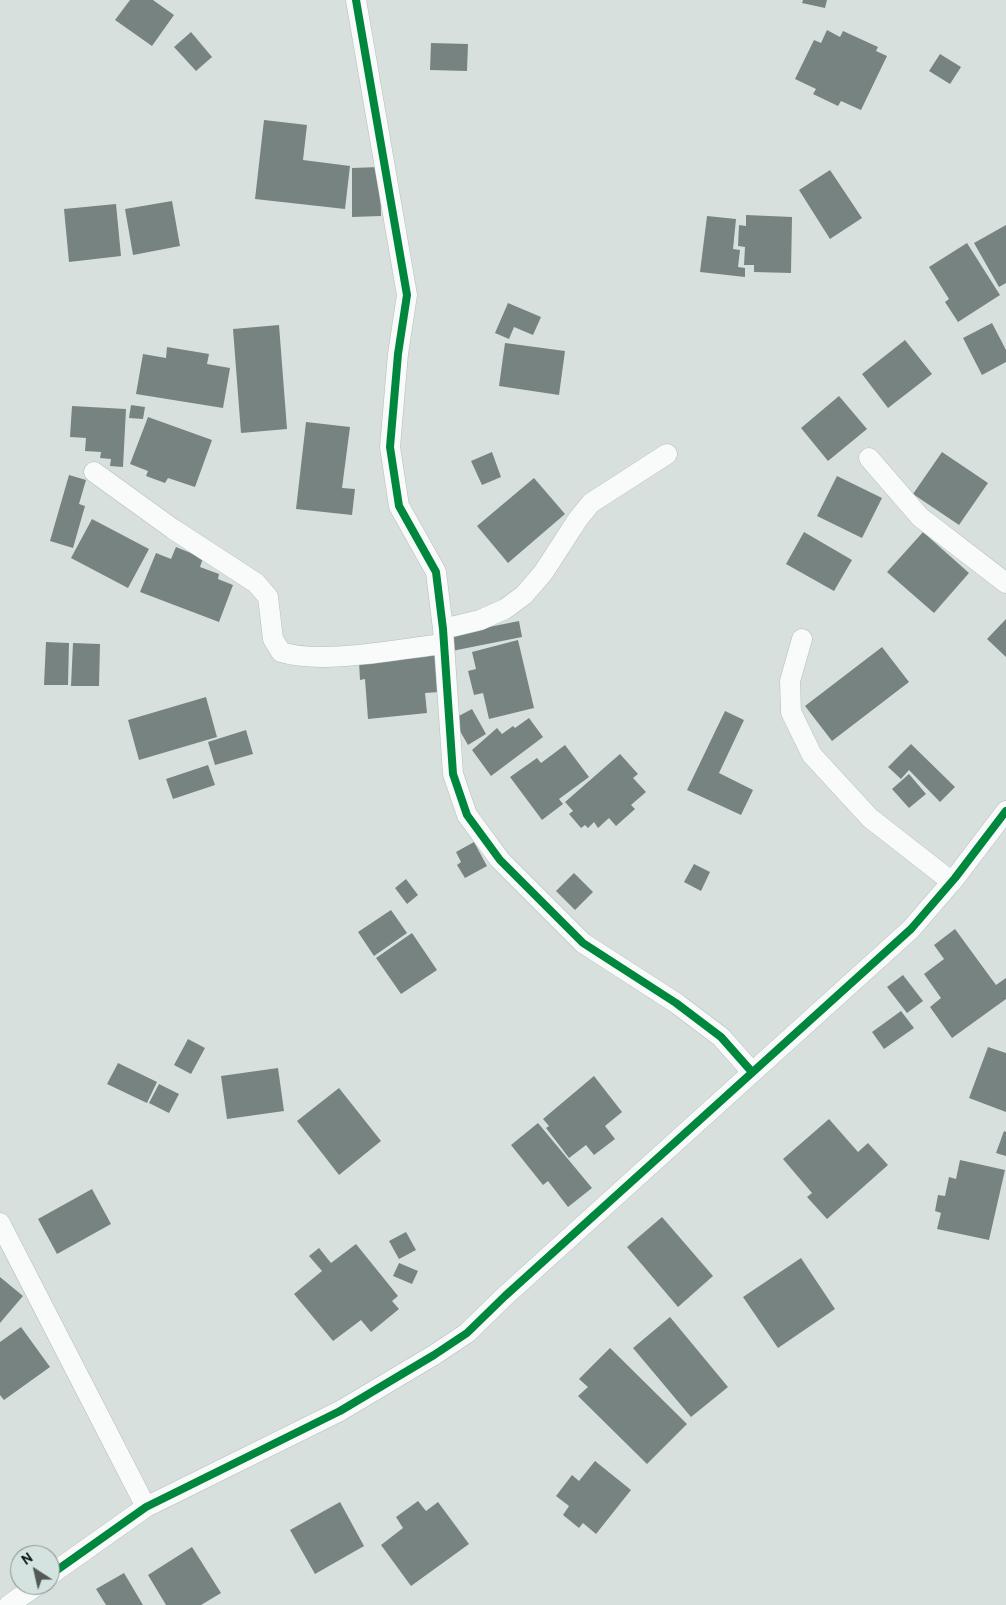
<!DOCTYPE html>
<html>
<head>
<meta charset="utf-8">
<style>
	body { margin:0 }
	#map { position:relative; width:1006px; height:1605px; overflow:hidden; background:#d8e0de; font-family:Cabin,sans-serif }
	canvas { display:block }
	.north { position:absolute; left:10px; top:1545px; width:50px; height:50px; box-sizing:border-box; background:#d4e3e0; border:1px solid #848f8c; border-radius:50%; rotate:325deg; font-size:14px; font-weight:700; line-height:20px; text-align:center; color:#0b110f }
	.north::after { content:''; display:block; margin:auto; width:18px; height:22px; background:#535957; clip-path:polygon(50% 0,100% 100%,50% 72%,0 100%) }
</style>
</head>
<body>
<div id="map">
<canvas width="1006" height="1605"></canvas>
<div class="north">N</div>
</div>
<script>
const ctx = document.querySelector('canvas').getContext('2d');
ctx.lineJoin = 'round';
function fill(path, color) { ctx.fillStyle = color; ctx.fill(path, 'evenodd'); }
function stroke(path, color, width, dash) { ctx.strokeStyle = color; ctx.lineWidth = width; ctx.lineCap = dash ? 'butt' : 'round'; ctx.setLineDash(dash || []); ctx.stroke(path); }
const building = new Path2D(`
	M130 0H153L174 15 152 46 115 20Z
	M803 0H827L825 8 802 3Z
	M827 30 840 37 843 31 878 47 876 51 887 56 861 110 841 101 838 106 813 94 816 89 795 79 814 40 821 43Z
	M191 32 212 57 196 71 174 47Z
	M431 43 468 44 467 71 430 70Z
	M940 54 961 67 950 84 929 71Z
	M264 120 307 125 303 160 350 166 345 209 255 199Z
	M380 167 381 216 352 217V168Z
	M830 170 862 218 830 239 799 190Z
	M172 201 180 246 133 255 125 209Z
	M116 204 121 256 69 262 64 209Z
	M746 215 792 217 791 273 754 272V265H744L745 247 738 246 739 225 746 226Z
	M707 216 736 219 733 249 740 250 738 267 745 268V277L700 272Z
	M1006 225V283L999 287 974 243Z
	M967 243 1000 295 958 322 945 302 949 299 929 267Z
	M508 303 541 317 533 335 514 327 509 339 495 333Z
	M992 323 1006 350V362L982 375 963 338Z
	M279 325 287 429 241 433 233 329Z
	M905 340 932 374 888 408 862 374Z
	M505 343 565 351 559 395 499 386Z
	M167 347 209 354 207 364 230 368 223 408 136 394 143 354 166 358Z
	M839 396 867 429 828 461 801 428Z
	M131 405 145 407 143 419 129 418Z
	M72 406 126 409 123 467 110 466 111 459 100 458 101 452 85 451 86 438 70 437Z
	M148 417 212 440 195 487 168 478 165 483 146 476 148 471 130 464Z
	M306 422 350 427 342 488 355 489 352 515 296 509Z
	M492 452 501 477 482 485 471 461Z
	M942 452 988 483 959 525 913 494Z
	M69 475 86 480 79 504 85 506 73 548 50 541Z
	M837 476 882 498 862 538 817 516Z
	M534 478 565 514 508 563 477 526Z
	M92 519 149 549 128 588 71 558Z
	M804 532 852 560 834 591 786 564Z
	M923 532 969 573 934 613 887 572Z
	M176 547 203 558 200 567 219 574 218 579 233 585 219 622 140 592 156 553 171 559Z
	M1006 619V657L987 639Z
	M519 621 522 637 452 651 449 635Z
	M518 640 534 708 489 719 483 693 474 695 468 671 476 669 472 652Z
	M46 642 69 643 68 685H44Z
	M73 643 100 644 99 686H71Z
	M882 647 909 682 832 741 805 706Z
	M436 655 439 692 425 693 427 713 368 719 365 679 360 680 359 662Z
	M206 697 217 737 139 760 128 720Z
	M472 709 486 734 468 745 453 719Z
	M725 711 744 720 719 773 753 790 741 815 687 790Z
	M529 718 543 737 491 776 472 750 497 728 502 734 513 726 515 728Z
	M246 730 253 754 215 765 208 742Z
	M911 744 955 787 940 802 909 770 901 779 888 767Z
	M565 745 589 777 559 799 563 804 542 820 510 777 537 758 541 763Z
	M620 754 638 774 633 778 646 792 631 805 635 809 616 826 609 818 598 828 594 822 588 828 585 825 581 828 569 814 573 811 565 802Z
	M208 765 215 785 173 799 166 779Z
	M909 774 926 794 909 808 892 789Z
	M474 842 487 866 465 878 457 865 461 862 456 852Z
	M694 864 710 872 701 891 684 882Z
	M574 873 593 892 575 910 556 891Z
	M406 879 418 895 407 904 395 888Z
	M391 910 407 933 374 956 358 932Z
	M955 929 996 985 1006 978V999L952 1038 930 1007 941 998 924 974 944 959 934 945Z
	M412 933 437 970 401 994 376 958Z
	M903 975 923 1001 907 1013 887 987Z
	M901 1011 914 1028 884 1049 872 1032Z
	M188 1039 205 1048 191 1074 174 1065Z
	M988 1047 1006 1053V1112L969 1098Z
	M118 1063 157 1082 147 1103 107 1084Z
	M278 1068 284 1111 227 1119 221 1076Z
	M594 1076 622 1112 605 1126 615 1139 594 1155 586 1145 569 1158 546 1128 549 1126 543 1119Z
	M159 1084 179 1094 169 1113 149 1103Z
	M339 1088 381 1141 339 1175 297 1121Z
	M829 1119 858 1152 868 1143 888 1165 827 1219 807 1197 812 1193 783 1159Z
	M538 1123 592 1188 568 1207 548 1181 543 1185 511 1145Z
	M1004 1131 1006 1132V1156L996 1153Z
	M960 1160 1005 1170 989 1240 937 1229 941 1213 935 1211 938 1195 945 1196 949 1177 956 1179Z
	M92 1189 111 1224 57 1254 38 1219Z
	M662 1217 713 1276 678 1307 627 1247Z
	M406 1232 416 1250 399 1259 389 1241Z
	M356 1244 398 1296 392 1301 399 1309 371 1332 361 1320 333 1341 294 1294 322 1271 309 1256 319 1248 331 1263Z
	M801 1258 835 1309 778 1348 743 1297Z
	M399 1263 418 1271 412 1284 393 1276Z
	M0 1277 23 1296 0 1323Z
	M670 1317 728 1387 691 1417 633 1348Z
	M21 1327 50 1367 4 1400 0 1395V1342Z
	M610 1348 687 1424 647 1464 578 1396 588 1387 579 1379Z
	M595 1461 631 1490 596 1534 583 1523 579 1528 563 1515 569 1506 556 1496 572 1475 579 1481Z
	M418 1501 426 1511 438 1502 469 1544 411 1586 381 1545 403 1528 396 1517Z
	M340 1502 364 1546 315 1574 290 1530Z
	M192 1547 221 1593 201 1605H166L148 1575Z
	M124 1573 143 1605H106L96 1589Z`);
const minor = new Path2D(`
	M356 0 407 295 398 354 390 447 399 506 436 572 443 629 453 774 467 815 500 860 583 943 676 1003 721 1037 752 1072
	M869 458 920 517 1006 583
	M94 472 173 529 256 583 268 597 273 639 281 652C322 665 399 649 443 644
	M443 629 480 620 505 609 524 595 543 573 578 519 591 503 667 454
	M802 639 790 681 791 712 812 755 870 818 952 882
	M0 1223 146 1507
	M50 1575 146 1507 340 1411 434 1355 467 1333 505 1296 911 929 955 878 1006 811
	M9 1605 37 1585`);
const cycleway = new Path2D(`
	M356 0 407 295 398 354 390 447 399 506 436 572 443 629 453 774 467 815 500 860 583 943 676 1003 721 1037 752 1072
	M50 1575 146 1507 340 1411 434 1355 467 1333 505 1296 911 929 955 878 1006 811`);
fill(building, '#768380');
stroke(minor, '#b6bcba', 21);
stroke(minor, '#f9fafa', 20);
stroke(cycleway, '#00873e', 8);
</script>
</body>
</html>
